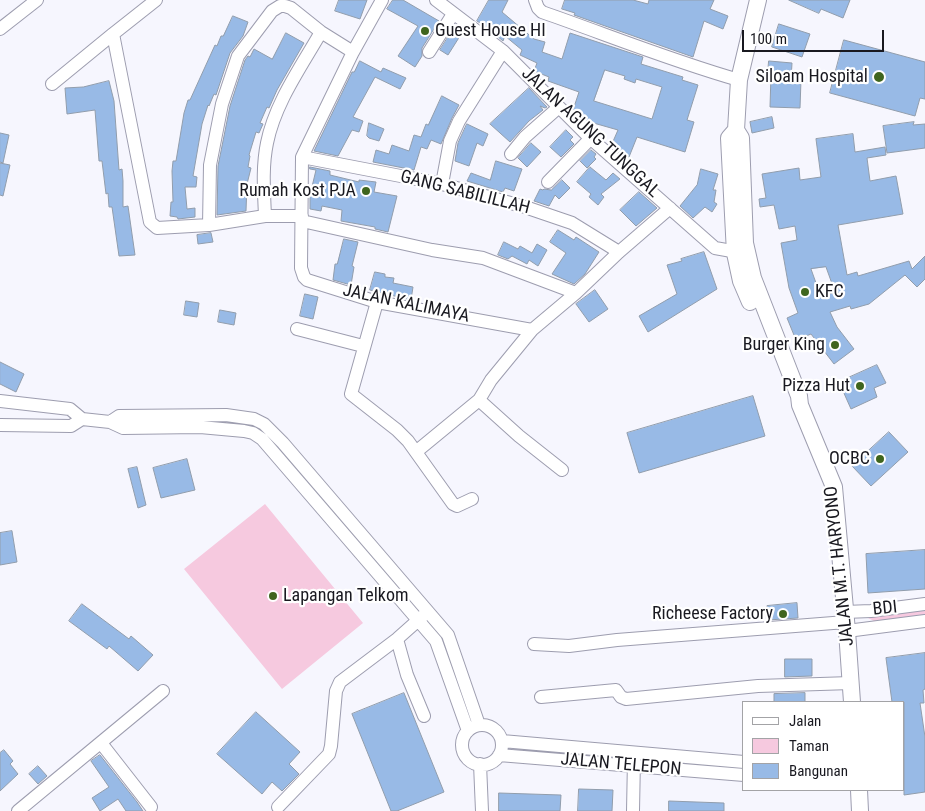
<!DOCTYPE html>
<html>
<head>
<meta charset="utf-8">
<style>
	body { margin:0 }
	#map { position:relative; width:925px; height:811px; overflow:hidden; background:#f6f6fe; font-family:"Roboto Condensed",sans-serif }
	canvas { display:block }
	.legend { position:absolute; left:742px; top:701px; width:162px; height:90px; box-sizing:border-box; background:#fff; border:1px solid #a3a3a6; margin:0; padding:6px 9px; list-style:none; font-size:15px; color:#191920 }
	.legend li { display:flex; align-items:center; gap:10px; height:25px }
	.legend b { width:25px; border:1px solid #a3a3a6 }
	.scale { position:absolute; left:742px; top:30px; width:142px; height:22px; box-sizing:border-box; border:2px solid #191920; border-top:0; padding-left:6px; font-size:15px; line-height:18px; white-space:nowrap; color:#191920; -webkit-text-stroke:4px #fff; paint-order:stroke }
</style>
</head>
<body>
<div id="map">
<canvas width="925" height="811"></canvas>
<ul class="legend">
<li><b style="height:6px;background:#fff"></b>Jalan</li>
<li><b style="height:14px;background:#f6c9df"></b>Taman</li>
<li><b style="height:14px;background:#98bae6"></b>Bangunan</li>
</ul>
<div class="scale">100 m</div>
</div>
<script>
const ctx = document.querySelector('canvas').getContext('2d');
ctx.lineJoin = 'round';
function fill(path, color) { ctx.fillStyle = color; ctx.fill(path, 'evenodd'); }
function stroke(path, color, width, dash) { ctx.strokeStyle = color; ctx.lineWidth = width; ctx.lineCap = dash ? 'butt' : 'round'; ctx.setLineDash(dash || []); ctx.stroke(path); }
function write(font, color, halo, rows, align = 'center') {
  ctx.font = font + ' "Roboto Condensed",sans-serif'; ctx.lineWidth = 4.5; ctx.setLineDash([]); ctx.textBaseline = 'middle'; ctx.strokeStyle = halo; ctx.fillStyle = color; for (const [text, x, y, turn = 0] of rows) {
    ctx.save(); ctx.translate(x, y); ctx.rotate((+turn || 0) * Math.PI / 180); ctx.textAlign = isNaN(turn) ? turn : align; if (halo) ctx.strokeText(text, 0, 0); ctx.fillText(text, 0, 0); ctx.restore();
  }
}
const green = new Path2D(`
	M265 504 363 623 282 689 184 569Z
	M925 607V616L874 621 868 618V616Z`);
const building = new Path2D(`
	M339 0H367L360 19 335 11Z
	M393 0H403L439 21 422 48V56L415 67 398 56 418 26 387 9Z
	M489 0H508L502 12 534 39 545 42 542 52 562 59 570 33 643 57 641 64 683 77 682 80 698 85 687 120 694 122 685 152 637 137 629 157 619 153 611 146 618 130 583 120 573 110 579 92 548 81 549 77 534 71 537 63 520 55 522 50 505 36 503 41 497 36V34L477 21ZM605 70 625 76 624 79 635 83 636 79 662 87 652 119 594 101Z
	M565 0H633L648 4 649 0H714L710 9 728 16 723 29 704 21 693 57 574 15 575 13 562 9Z
	M789 0H850L843 18 821 9 819 13Z
	M233 16 248 22 243 36 230 53 216 95 214 94 209 106 208 105 202 124 193 176 197 177 196 187H185L187 209 195 208V217L178 219 177 217 170 216 171 202H173L172 171 173 161H176L184 113 188 100H190L215 45 217 46 221 36H223Z
	M779 24 810 34 802 57 772 47Z
	M452 31 460 36 448 55 440 50Z
	M286 33 304 43 277 90 269 108 267 107 260 123 263 124 259 133 256 132 249 155 250 156 248 167 251 168 247 184 246 211 217 215 218 166 230 106 245 60 248 56 250 57 254 49 272 59Z
	M844 40 925 62V99L920 98 915 116 830 93Z
	M360 61 381 72 383 68 406 78 400 89 375 77 353 117 363 121 359 132 352 130 338 156 314 151 352 72H354Z
	M769 61 792 63 791 80H801L800 108 770 107 771 74 768 73Z
	M109 81 114 101 119 170 122 169 123 181V207L128 206 135 255 119 256 112 207H109L108 193 106 194 102 161H99L95 110 67 114 65 88 83 87Z
	M529 88 547 107 545 108 540 106 543 110 529 121 510 142 490 124Z
	M442 96 459 105 452 118 441 144 431 140 427 149 421 147 414 170 373 162 376 150 389 154 392 145 409 151 414 135 421 137 426 124 428 125Z
	M772 117 774 128 752 133 750 122Z
	M914 122 913 125 925 124V148L887 153 883 126Z
	M369 123 384 129 379 141 369 138 367 136Z
	M467 124 488 134 483 146 477 143 469 166 455 161 458 143Z
	M566 130 573 137 570 140 574 144 561 157 550 147Z
	M0 133 9 135 3 163 0 162Z
	M853 134 855 152 885 147 886 155 867 158 870 181 896 176 903 214 838 225 847 275 857 272 858 276 909 261 912 269 925 256V279L917 287 905 275 869 304 851 309 850 306 830 312 837 327 854 349 834 364 811 334 796 340 787 318 798 313 789 288 781 243 797 240 795 226 779 229 774 205 760 207 759 199 766 198 762 174 799 168 800 180 821 177 816 139ZM826 267 835 292 821 297 811 269Z
	M531 143 541 152 527 167 518 158Z
	M591 150 596 154 594 157 596 159 587 168 580 161Z
	M496 161 522 169 514 191 505 188 503 192 467 181 471 173 490 180Z
	M0 163 10 165 3 196 0 195Z
	M310 167 330 171V175L359 182V180L376 182 374 192 397 196 388 232 375 229V227L341 221 342 210 322 206 321 211 310 209V195L316 170 310 169Z
	M590 167 606 180 613 173 620 179 601 194 604 197 598 205 589 197 591 194 577 182Z
	M701 169 718 174 713 190H716L714 202 717 204 712 212 705 207 693 218 680 206 697 185Z
	M562 180 570 188 559 199 555 195 549 206 534 201 540 189 543 190 544 189 551 190Z
	M639 192 657 208 636 226 620 210Z
	M558 230 574 240 576 237 599 252 585 274 574 284 552 274 566 253 550 242Z
	M211 233 213 242 198 244 197 235Z
	M344 239 358 242 352 266 354 267 351 285 333 280 335 264H337Z
	M504 242 518 249 520 246 532 253 537 244 547 250 538 266 529 260 527 264 512 256 508 259 498 255Z
	M704 252 717 289 648 332 639 316 677 294 667 265 682 261 681 259Z
	M375 272 385 274V277L394 278 393 283 413 287 411 300 370 290Z
	M595 290 608 309 589 322 576 304Z
	M305 294 318 297 313 319 300 316Z
	M186 301 199 303 197 317 184 315Z
	M220 310 236 313 234 325 218 322Z
	M0 362 24 374 16 392 0 384Z
	M877 365 886 383 874 388 877 397 851 409 839 382Z
	M753 396 765 436 639 473 627 433Z
	M889 432 908 452 871 486 852 466Z
	M187 459 195 490 161 498 153 468Z
	M137 467 146 505 138 508 128 469Z
	M12 531 17 562 0 565V533Z
	M925 550V589L868 593 866 554Z
	M797 603 798 618 768 620 767 606Z
	M82 604 129 639 131 636 153 655 138 671 109 646 107 649 69 621Z
	M925 653V689L923 690 924 703H920L925 737V792L904 795V702H892L886 658Z
	M785 659H812V676L785 677Z
	M404 693 444 792 397 811H391L352 714Z
	M805 693V702H774V694Z
	M256 712 300 752 289 764 299 774 282 791 272 782 262 794 217 754Z
	M4 750 13 761 10 764 18 774 0 791V753Z
	M100 755 137 802 143 811H126L118 799 100 811 92 798 109 787 91 761Z
	M38 766 47 776 38 784 29 774Z
	M579 789 613 790 612 811H578Z
	M499 793 561 795 560 811H499Z
	M669 801 724 803V811H669Z`);
const minor = new Path2D(`
	M382 0 353 52 302 157 301 268 304 277 307 280 377 302 532 330
	M436 0 503 51 589 137 715 248 743 253
	M535 0 538 8 542 12C608 35 672 61 739 80
	M0 29 37 0
	M113 34 156 0
	M429 52 453 14
	M52 84 113 34 150 222 157 228 209 225 265 216H302
	M511 154 525 137 559 107
	M302 157 442 184 525 207 572 223 619 252
	M548 182 591 138
	M442 184 450 141 459 121 503 51
	M265 216C264 192 262 167 267 143 275 103 301 67 321 32
	M302 221 432 250 483 258 576 293
	M209 225 210 165 222 104 238 56 272 11 280 6H285L291 8 321 32 353 52
	M377 302 351 394 397 430 408 441 453 504 457 506 472 499
	M297 329 363 346
	M479 400 519 436 562 470
	M0 401 70 409 82 419
	M110 422 119 416 226 415 254 419 264 424 283 443 448 635 479 725
	M0 425 71 426 82 419 110 422 123 428 200 427 244 431 253 433 262 439 436 641 468 731
	M417 451 479 400 491 380 532 330 576 293 619 252 670 208
	M845 612 871 611 925 604
	M847 631 925 621
	M397 639 407 675 424 716
	M534 644 569 646 617 640 846 622
	M541 697 616 690 621 697 626 699 758 686 851 683
	M462 745a20 20 0 1 1 40 0a20 20 0 1 1-40 0Z
	M502 741 744 762
	M101 743 151 807
	M499 755 744 775
	M480 764 482 811
	M278 807 329 754 331 746 336 691 340 682 397 639 424 615
	M18 811 163 691
	M633 811 634 759`);
const major = new Path2D(`
	M758 0 739 80 736 130 741 138 745 243 753 278 799 396 800 405 834 487 847 631 852 702
	M736 130 729 138 735 253 741 281 750 302
	M859 790 860 811`);
const markers = [
	[425,31,5,"#3f651e"],
	[879,77,6,"#3f651e"],
	[366,191,5,"#3f651e"],
	[805,292,5,"#3f651e"],
	[835,345,5,"#3f651e"],
	[860,386,5,"#3f651e"],
	[880,459,5,"#3f651e"],
	[273,596,5,"#3f651e"],
	[783,614,5,"#3f651e"]
];
const poiNames = [
	["Guest House HI",435,31,"left"],
	["Siloam Hospital",868,77],
	["Rumah Kost PJA",356,191],
	["KFC",815,292,"left"],
	["Burger King",825,345],
	["Pizza Hut",850,386],
	["OCBC",870,459],
	["Lapangan Telkom",283,596,"left"],
	["Richeese Factory",773,614]
];
const streetNames = [
	["JALAN AGUNG TUNGGAL",590,133,43],
	["GANG SABILILLAH",465,193,14],
	["JALAN KALIMAYA",406,304,12],
	["JALAN M.T. HARYONO",840,566,-96],
	["BDI",885,609,-6],
	["JALAN TELEPON",621,765,5]
];
fill(green, '#f6c9df');
fill(building, '#98bae6');
stroke(building, '#919dac', 1);
stroke(minor, '#9d9daf', 14);
stroke(major, '#9d9daf', 18);
stroke(minor, '#fff', 12);
stroke(major, '#fff', 16);
for (const [x, y, r, color] of markers) { const dot = new Path2D(); dot.arc(x, y, r, 0, 2 * Math.PI); ctx.fillStyle = color; ctx.fill(dot); stroke(dot, '#fff', 2); }
write('18px', '#191920', '#fff', poiNames, 'right');
write('18px', '#191920', '#fff', streetNames);
</script>
</body>
</html>
